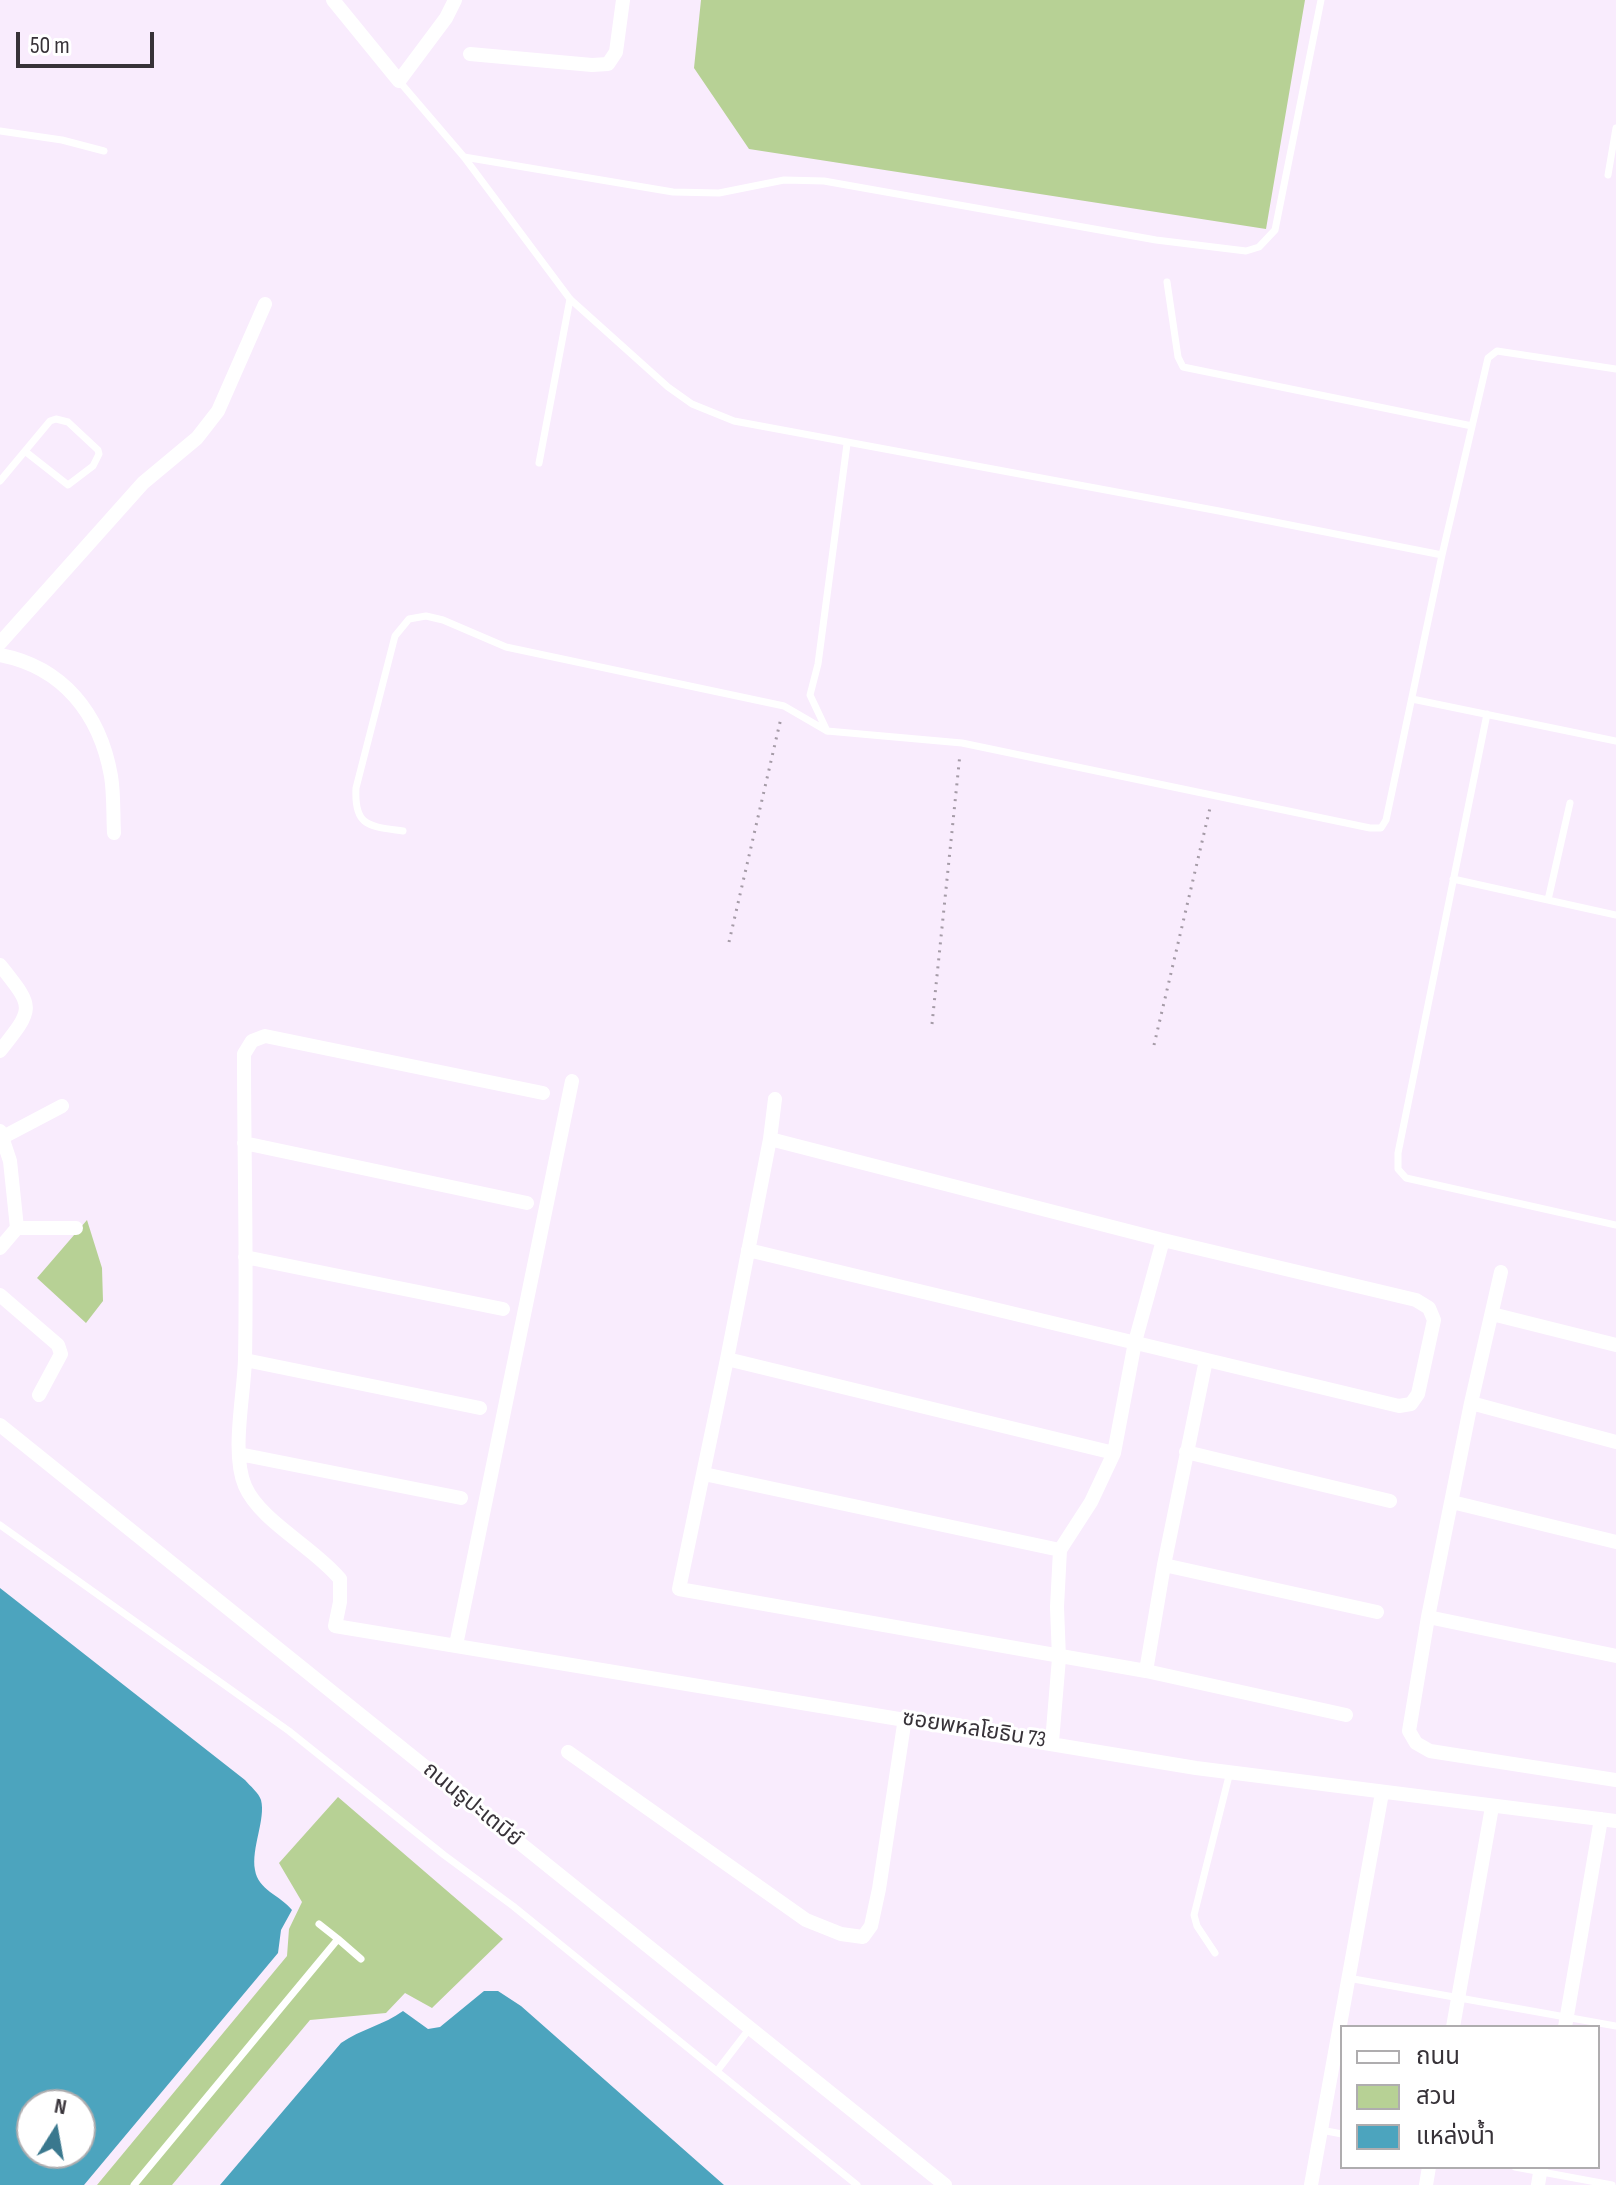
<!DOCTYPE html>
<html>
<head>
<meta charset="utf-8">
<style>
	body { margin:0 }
	#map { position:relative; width:1616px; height:2185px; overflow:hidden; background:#f9ecfd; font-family:"Sofia Sans Condensed","Noto Sans Thai",sans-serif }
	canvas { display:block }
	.legend { position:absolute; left:1340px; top:2025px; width:260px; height:144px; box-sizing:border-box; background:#fff; border:2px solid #afadaf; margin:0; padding:10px 14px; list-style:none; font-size:24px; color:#373238 }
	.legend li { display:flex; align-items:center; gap:16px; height:40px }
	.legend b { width:40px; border:2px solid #afadaf }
	.north { position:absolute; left:16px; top:2089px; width:80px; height:80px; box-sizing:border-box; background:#fff; border:2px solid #afadaf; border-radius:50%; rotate:11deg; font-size:22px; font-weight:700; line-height:32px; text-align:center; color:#373238 }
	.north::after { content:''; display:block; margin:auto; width:28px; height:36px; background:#3a788e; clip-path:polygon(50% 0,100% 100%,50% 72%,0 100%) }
	.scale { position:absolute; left:16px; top:32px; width:138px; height:36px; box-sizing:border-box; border:4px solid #373238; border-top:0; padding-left:10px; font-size:24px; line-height:28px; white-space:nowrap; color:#373238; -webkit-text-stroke:6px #fff; paint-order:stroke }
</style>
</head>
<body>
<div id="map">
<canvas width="1616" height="2185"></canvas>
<ul class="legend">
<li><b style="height:10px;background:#fff"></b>ถนน</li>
<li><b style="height:22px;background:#b7d195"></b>สวน</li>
<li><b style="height:22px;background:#4ca4be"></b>แหล่งน้ำ</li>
</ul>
<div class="north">N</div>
<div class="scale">50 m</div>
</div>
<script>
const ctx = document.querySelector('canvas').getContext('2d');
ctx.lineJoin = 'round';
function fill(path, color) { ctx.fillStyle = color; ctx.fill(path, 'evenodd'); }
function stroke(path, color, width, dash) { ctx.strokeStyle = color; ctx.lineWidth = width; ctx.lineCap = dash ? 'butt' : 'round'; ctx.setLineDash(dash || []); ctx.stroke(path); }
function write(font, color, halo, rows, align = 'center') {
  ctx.font = font + ' "Sofia Sans Condensed","Noto Sans Thai",sans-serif'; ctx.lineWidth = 6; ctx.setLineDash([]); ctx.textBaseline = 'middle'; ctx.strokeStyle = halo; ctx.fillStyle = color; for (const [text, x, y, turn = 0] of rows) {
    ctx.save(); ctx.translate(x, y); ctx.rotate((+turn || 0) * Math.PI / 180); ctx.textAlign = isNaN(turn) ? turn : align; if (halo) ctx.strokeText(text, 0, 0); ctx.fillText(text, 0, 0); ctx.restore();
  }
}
const green = new Path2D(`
	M701 0H1305L1266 229 749 149 694 68Z
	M87 1220 102 1268 103 1301 86 1323 37 1278Z
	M338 1797 503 1939 432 2008 405 1993 386 2013 310 2020 172 2185H97L287 1956 289 1929 302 1902 279 1863Z`);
const water = new Path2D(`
	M0 1588 245 1780C250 1786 259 1793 261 1800 266 1819 251 1848 255 1870 258 1890 280 1895 292 1910L281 1930 278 1953 84 2185H0ZM32 2105H80V2153H32Z
	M484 1991H498L521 2006 724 2185H220L341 2043C361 2029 384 2025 403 2011L428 2029 440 2027Z`);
const path = new Path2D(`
	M729 942 781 718
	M932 1024 960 754
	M1154 1045 1210 808`);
const service = new Path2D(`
	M399 81 464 157 570 299 668 387 692 404 734 421 1219 511 1442 555
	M0 131 62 140 104 151
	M464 157 673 192 719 193 784 180 824 181 1156 240 1246 251 1259 247 1275 230 1321 0
	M1608 175 1616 128
	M1167 282 1178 357 1183 367 1472 426
	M539 463 570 299
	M0 481 50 421 56 419 68 422 98 450 99 454 93 466 68 485 26 452
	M1412 699 1616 741
	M1487 714 1398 1153V1169L1406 1178 1616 1225
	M827 731 962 743 1370 828H1381L1386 820 1442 555 1488 358 1497 351 1616 369
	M403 831C369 826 354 827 356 788L395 636 409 619 426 616 443 620 506 647 784 706 827 731 810 695 818 664 847 444
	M1453 879 1616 915
	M1548 900 1570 803
	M0 1525 289 1731 444 1855 513 1906 857 2185
	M319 1924 338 1939
	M1215 1953 1197 1926 1194 1915 1230 1772
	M1348 1978 1616 2026
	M717 2071 750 2028
	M1321 2130 1342 2134
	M1515 2167 1612 2185
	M134 2185 338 1939 361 1959`);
const minor = new Path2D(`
	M333 0 399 81 446 18 455 0
	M470 54 592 65 608 64 616 52 623 0
	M0 643 143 483 197 438 218 411 265 304
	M0 655C63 667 100 714 111 776 114 794 113 814 114 833
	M0 965C34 1008 35 1007 0 1051
	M543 1093 265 1036 252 1041 244 1054C244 1156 247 1258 245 1359 244 1396 231 1453 245 1486 260 1521 315 1548 340 1579V1602L335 1626 1196 1768 1616 1821
	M775 1099 770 1139 727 1359 679 1589 1146 1671 1346 1715
	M0 1131 10 1161 17 1228 0 1248
	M3 1137 62 1106
	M244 1143 527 1203
	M17 1228H76
	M748 1250 1399 1406 1411 1404 1418 1394 1434 1320 1429 1308 1416 1300 1163 1240 770 1139
	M245 1257 503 1309
	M1501 1272 1471 1403 1428 1617 1409 1731 1416 1743 1430 1751 1616 1780
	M0 1295 58 1345 61 1354 39 1395
	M1492 1314 1616 1345
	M727 1359 1114 1453
	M245 1360 480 1408
	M1471 1403 1616 1442
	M0 1425 945 2185
	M1186 1452 1390 1501
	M239 1454 461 1498
	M704 1474 1060 1550
	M1452 1502 1616 1542
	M1164 1565 1377 1612
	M1428 1617 1616 1656
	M456 1645 572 1081
	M1146 1671 1164 1565 1206 1360
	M1052 1742 1059 1658 1057 1607 1060 1550 1091 1502 1114 1453 1135 1342 1163 1240
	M568 1752 806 1920 841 1934 863 1937 871 1926 879 1889 905 1718
	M1453 2027 1492 1807
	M1565 2027 1601 1819
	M1311 2185 1382 1793
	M1426 2185 1429 2167
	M1538 2185 1541 2167`);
const streetNames = [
	["ซอยพหลโยธิน 73",974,1730,9],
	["ถนนธูปะเตมีย์",472,1805,39]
];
fill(green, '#b7d195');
fill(water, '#4ca4be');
stroke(path, '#a59ba7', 3, [2, 6]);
stroke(service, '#fff', 7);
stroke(minor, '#fff', 14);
write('22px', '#373238', '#fff', streetNames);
</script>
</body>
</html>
